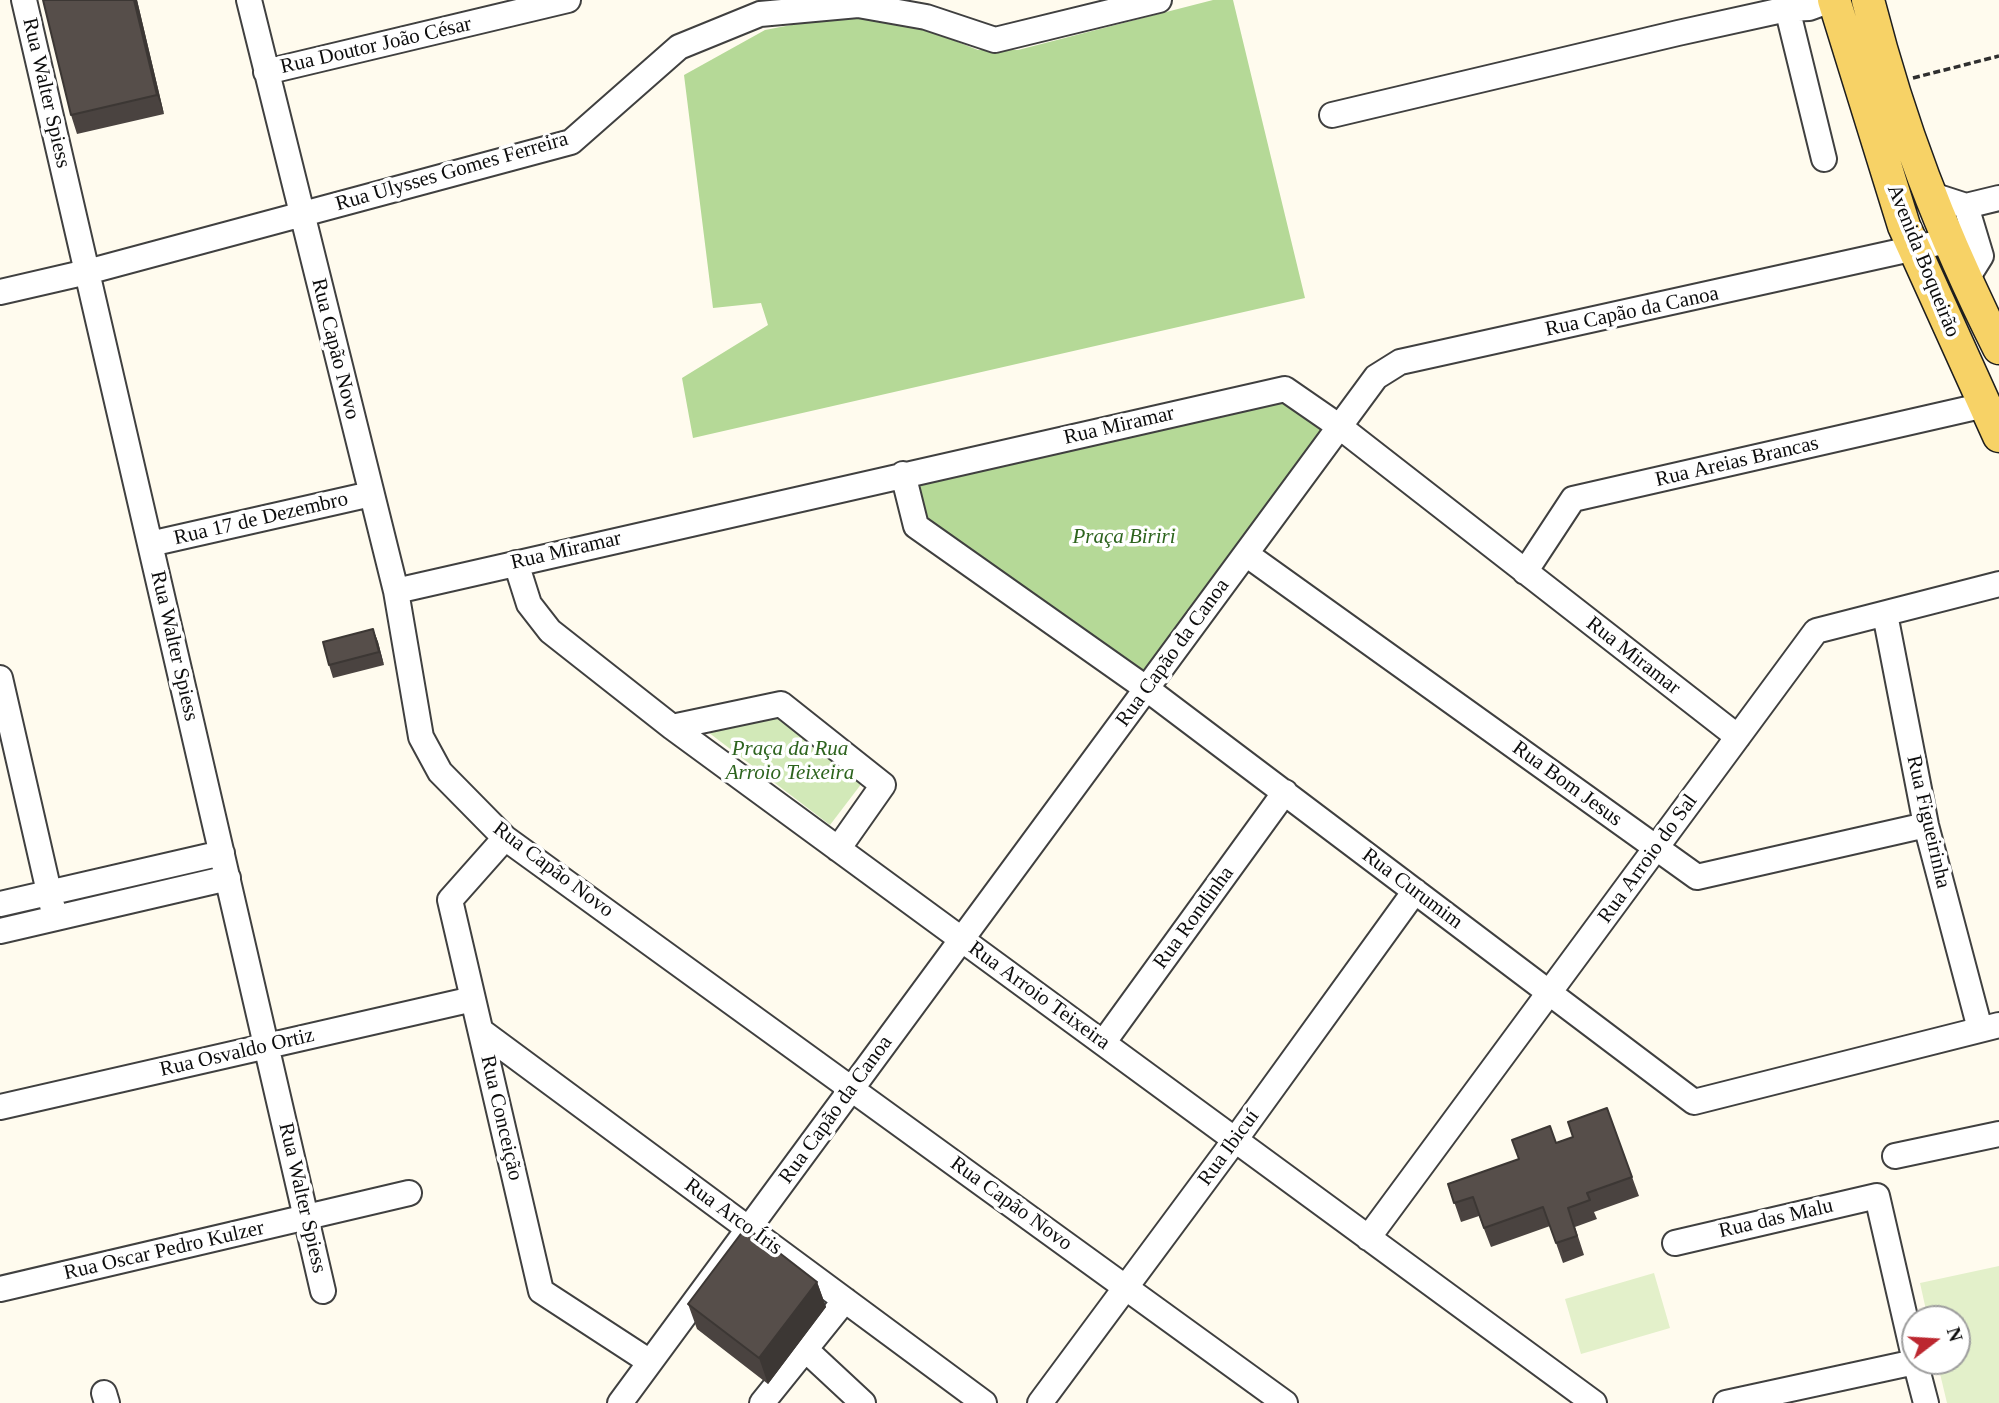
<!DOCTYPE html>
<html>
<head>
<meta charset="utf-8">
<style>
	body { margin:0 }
	#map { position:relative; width:1999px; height:1403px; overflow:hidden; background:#fffbee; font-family:Georgia,serif }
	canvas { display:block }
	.north { position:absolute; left:1901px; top:1305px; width:70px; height:70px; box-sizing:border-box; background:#fff; border:2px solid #9e9e9e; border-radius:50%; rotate:73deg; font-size:19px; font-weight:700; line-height:28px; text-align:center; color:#0d0d0d }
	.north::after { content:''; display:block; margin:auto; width:24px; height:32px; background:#bc272f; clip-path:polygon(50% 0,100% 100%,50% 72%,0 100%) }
</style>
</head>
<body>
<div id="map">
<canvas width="1999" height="1403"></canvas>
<div class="north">N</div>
</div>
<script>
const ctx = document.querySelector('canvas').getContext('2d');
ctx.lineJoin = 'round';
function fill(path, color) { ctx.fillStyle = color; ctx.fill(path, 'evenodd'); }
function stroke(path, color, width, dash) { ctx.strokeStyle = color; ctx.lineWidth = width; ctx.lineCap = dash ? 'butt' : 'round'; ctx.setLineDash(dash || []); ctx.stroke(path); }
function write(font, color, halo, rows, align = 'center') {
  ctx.font = font + ' Georgia,serif'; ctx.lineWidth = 7; ctx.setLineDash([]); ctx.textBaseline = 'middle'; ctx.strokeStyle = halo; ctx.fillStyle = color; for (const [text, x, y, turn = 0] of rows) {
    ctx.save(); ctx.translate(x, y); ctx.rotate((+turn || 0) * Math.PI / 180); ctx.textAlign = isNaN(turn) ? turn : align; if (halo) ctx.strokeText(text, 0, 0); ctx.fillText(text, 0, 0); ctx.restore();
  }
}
const green = new Path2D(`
	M770 713 862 783 830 825 704 729Z`);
const forest = new Path2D(`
	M1213 0H1233L1305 298 693 438 682 378 768 325 761 303 713 308 684 75 765 30 838 16 915 25 978 50H1018Z
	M1282 400 1324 430 1145 671 927 519 918 482Z`);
const pitch = new Path2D(`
	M1999 1266V1403H1947L1937 1361H1957V1319H1928L1920 1283Z
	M1654 1273 1670 1328 1581 1354 1565 1299Z`);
const path = new Path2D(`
	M1913 78 1999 56`);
const minor = new Path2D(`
	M24 0 323 1291
	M249 0 396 591 421 737 440 772 505 838 1285 1403
	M1785 0 1824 159
	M266 72 568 0
	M1332 115 1678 33 1787 9 1809 8 1831 0
	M1929 194 1966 206 1981 256 1966 280
	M1966 206 1999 198
	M0 292 87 272 571 142 679 47 760 14 858 5 926 17 995 40 1159 0
	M903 474 916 526 1147 689 1694 1102 1999 1025
	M150 544 371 494
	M1246 554 1697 877 1926 825
	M516 563 529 604 550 631 672 727 1594 1403
	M1525 572 1573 499 1985 405
	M396 591 1285 389 1340 427 1738 737
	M1885 614 1926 825 1980 1029
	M0 678 55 918
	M672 727 781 704 883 785 838 849
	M505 838 450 900 541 1291 650 1362
	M0 904 222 853
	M0 931 228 878
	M481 1031 984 1403
	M1103 1043 1285 792
	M0 1107 473 999
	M1895 1156 1999 1134
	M1368 1238 1816 631 1999 584
	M1675 1243 1877 1196 1915 1361
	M0 1289 409 1193
	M806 1350 863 1403
	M1915 1361 1926 1403
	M104 1393 107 1403
	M620 1403 1376 377 1400 362 1947 241
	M762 1403 845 1300
	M1040 1403 1235 1140 1415 891
	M1726 1403 1915 1362`);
const major = new Path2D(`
	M1834 0 1904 226 1999 436
	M1868 0C1900 126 1941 232 1999 348`);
const wall = new Path2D(`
	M43 0H137L164 114 77 134 71 115Z
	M373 629 378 642 384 665 333 678 329 665Z
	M1607 1108 1639 1196 1594 1212 1597 1219 1575 1227 1584 1255 1563 1263 1550 1226 1491 1247 1479 1216 1461 1222 1448 1184 1519 1159 1573 1137Z
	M817 1282 826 1307 768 1384 697 1329 688 1304Z`);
const shadedWall = new Path2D(`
	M134 0H137L164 114 157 95Z
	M373 629 378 642 384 665 379 652Z
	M817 1282 826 1307 768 1384 759 1358Z`);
const building = new Path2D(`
	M43 0H134L157 95 71 115Z
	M373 629 379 652 329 665 323 642Z
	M1607 1108 1632 1177 1587 1193 1590 1200 1568 1208 1577 1236 1556 1243 1543 1207 1484 1228 1473 1197 1454 1203 1448 1184 1519 1159 1512 1140 1550 1126 1556 1143 1573 1137 1568 1122Z
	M746 1227 817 1282 759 1358 688 1304Z`);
const streetNames = [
	["Rua Doutor João César",376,46,-13],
	["Rua Walter Spiess",46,93,77],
	["Rua Ulysses Gomes Ferreira",452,172,-16],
	["Avenida Boqueirão",1923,261,68],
	["Rua Capão da Canoa",1632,312,-12],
	["Rua Capão Novo",335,349,76],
	["Rua Miramar",1119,426,-13],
	["Rua Areias Brancas",1737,462,-13],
	["Rua 17 de Dezembro",261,519,-13],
	["Rua Miramar",566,551,-13],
	["Rua Walter Spiess",174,646,77],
	["Rua Capão da Canoa",1173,653,-54],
	["Rua Miramar",1633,656,38],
	["Rua Bom Jesus",1567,784,36],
	["Rua Figueirinha",1928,822,77],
	["Rua Arroio do Sal",1648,859,-54],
	["Rua Capão Novo",553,870,37],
	["Rua Curumim",1412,889,37],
	["Rua Rondinha",1194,918,-54],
	["Rua Arroio Teixeira",1039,996,36],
	["Rua Osvaldo Ortiz",237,1053,-13],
	["Rua Capão da Canoa",836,1110,-54],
	["Rua Conceição",501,1118,77],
	["Rua Ibicuí",1229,1148,-54],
	["Rua Walter Spiess",302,1198,77],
	["Rua Capão Novo",1011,1204,36],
	["Rua Arco Íris",733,1217,36],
	["Rua das Malu",1776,1219,-13],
	["Rua Oscar Pedro Kulzer",164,1251,-13]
];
const parkNames = [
	["Praça Biriri",1124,537],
	["Praça da Rua",790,749],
	["Arroio Teixeira",790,773]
];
fill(green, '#d2e9b8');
fill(forest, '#b5d997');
fill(pitch, '#e3f0ca');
stroke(minor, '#404040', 28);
stroke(major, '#1e1e1e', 35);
stroke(path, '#2f2f2f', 3.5, [7, 3.5]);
stroke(minor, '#fff', 24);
stroke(major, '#f7d266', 32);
fill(wall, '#4a4340');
fill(shadedWall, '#3c3734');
fill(building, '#564e4a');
stroke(building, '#3c3734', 2);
write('21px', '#0d0d0d', '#fff', streetNames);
write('italic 21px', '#2d641e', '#fff', parkNames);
</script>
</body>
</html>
